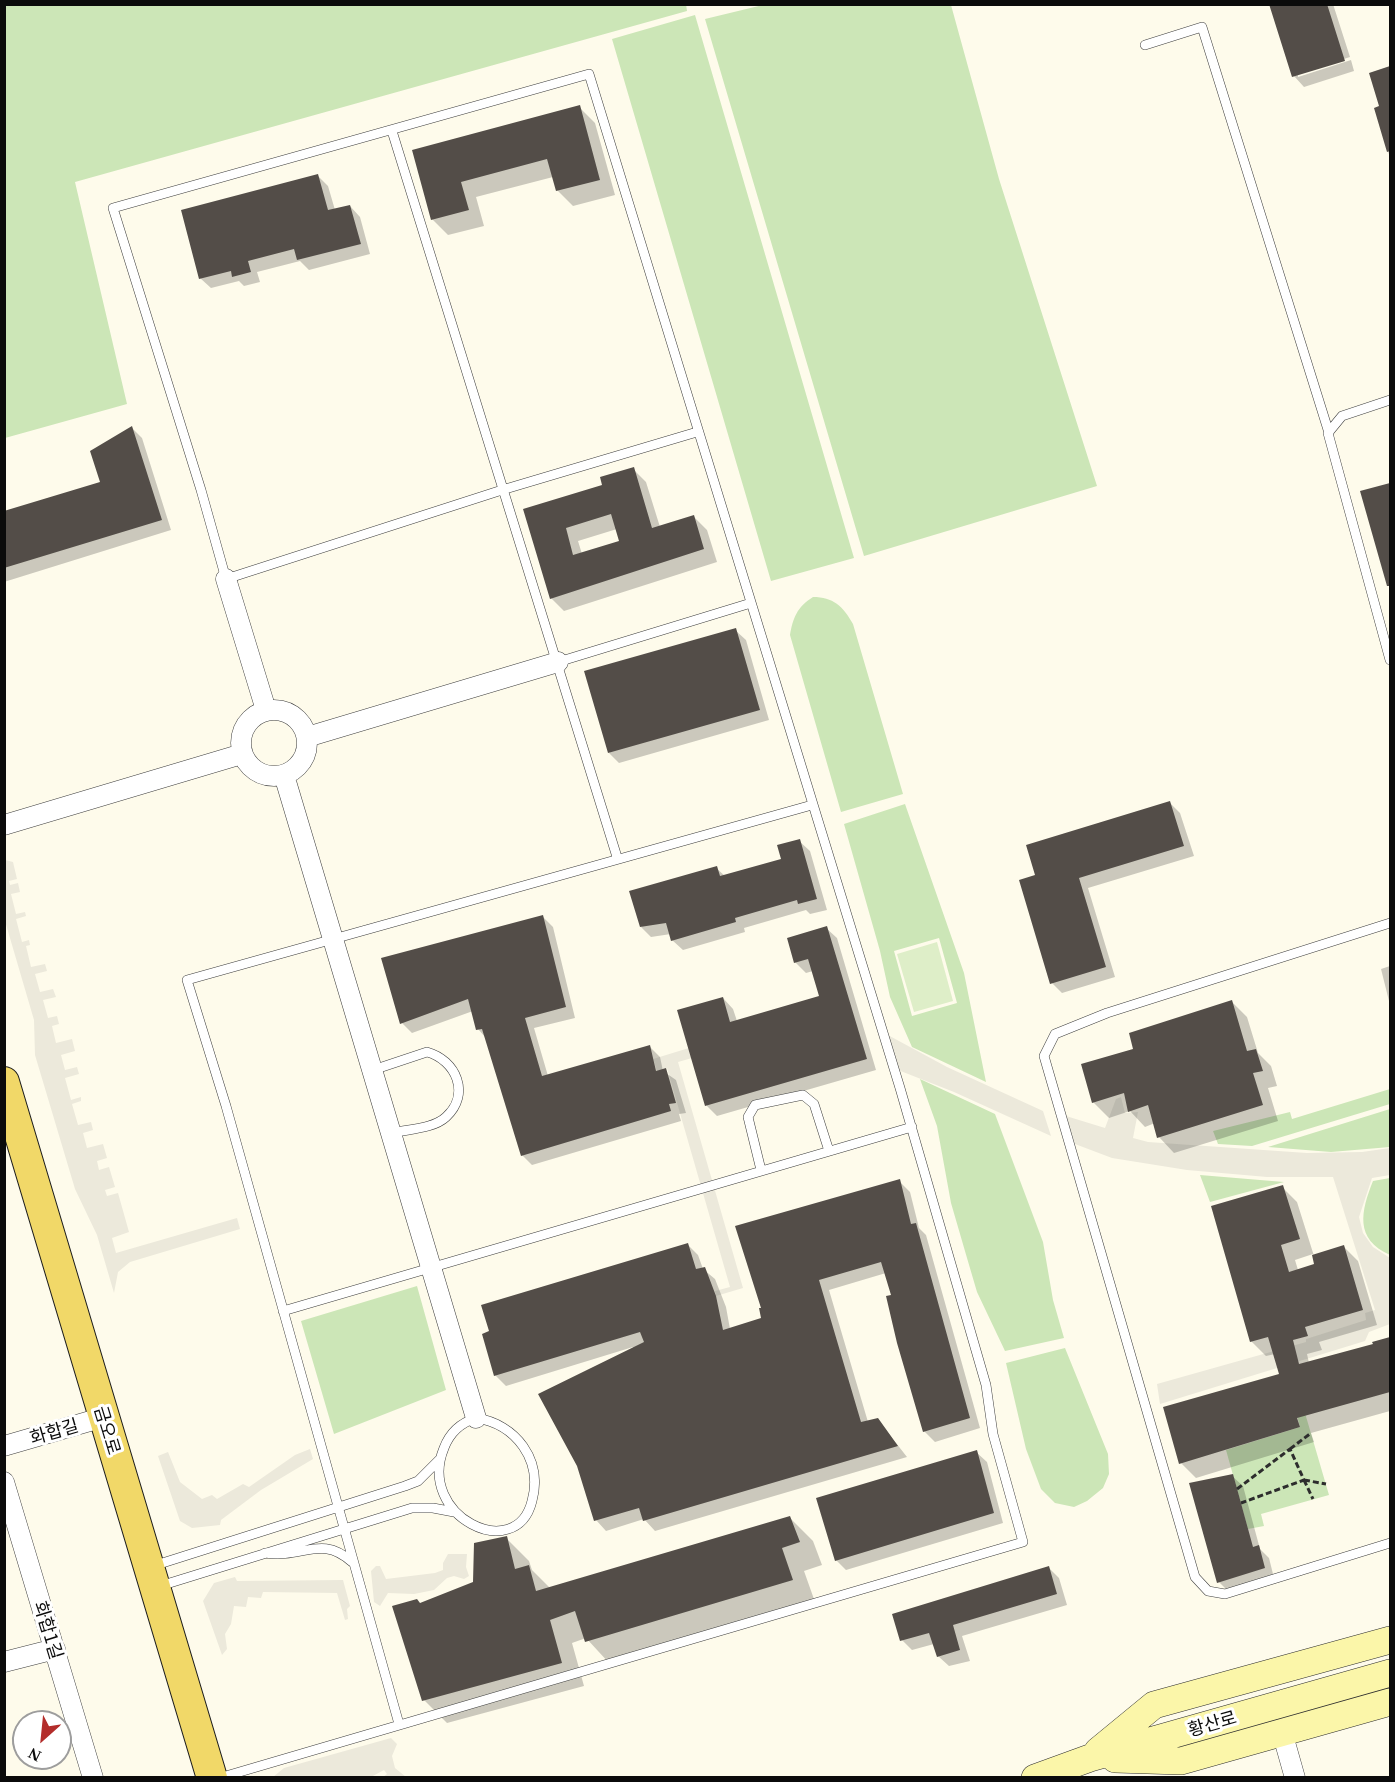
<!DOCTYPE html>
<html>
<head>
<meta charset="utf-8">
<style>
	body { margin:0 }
	#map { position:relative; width:1395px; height:1782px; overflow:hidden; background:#fefbeb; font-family:Georgia,serif }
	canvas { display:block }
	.frame { position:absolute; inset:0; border:6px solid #0b0b0b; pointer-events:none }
	.north { position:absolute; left:12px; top:1710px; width:60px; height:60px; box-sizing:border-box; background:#fff; border:2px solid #9d9d9d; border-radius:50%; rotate:207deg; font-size:16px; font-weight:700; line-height:24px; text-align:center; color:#0b0b0b }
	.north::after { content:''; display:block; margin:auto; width:21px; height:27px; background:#b32d2b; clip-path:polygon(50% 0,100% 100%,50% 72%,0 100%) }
</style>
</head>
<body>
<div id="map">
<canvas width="1395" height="1782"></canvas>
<div class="frame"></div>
<div class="north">N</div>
</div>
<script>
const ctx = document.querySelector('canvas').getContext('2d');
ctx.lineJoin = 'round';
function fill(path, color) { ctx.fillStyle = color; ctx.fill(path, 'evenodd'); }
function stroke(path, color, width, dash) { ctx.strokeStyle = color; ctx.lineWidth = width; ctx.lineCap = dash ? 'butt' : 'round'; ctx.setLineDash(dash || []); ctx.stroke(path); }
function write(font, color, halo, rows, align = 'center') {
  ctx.font = font + ' Georgia,"Noto Sans KR",serif'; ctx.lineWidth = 6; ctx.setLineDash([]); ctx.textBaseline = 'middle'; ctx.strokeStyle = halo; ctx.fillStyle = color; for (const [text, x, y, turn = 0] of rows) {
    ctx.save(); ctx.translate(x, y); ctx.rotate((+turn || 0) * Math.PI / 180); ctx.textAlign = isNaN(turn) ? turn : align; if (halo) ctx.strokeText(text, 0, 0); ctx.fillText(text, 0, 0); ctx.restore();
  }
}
const green = new Path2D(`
	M5 4H686L687 11 75 182 127 404 5 438Z
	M767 4 951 5 999 179 1097 486 864 556 705 19Z
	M695 15 854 558 771 581 612 39Z
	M813 597C833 597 843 606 853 624L903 794 841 812 790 635C793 618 797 607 813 597Z
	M905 804 964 973 986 1082 912 1047 890 997 880 951 844 824ZM939 938 957 1003 912 1016 894 951Z
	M920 1079 995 1114 1043 1242 1053 1300 1064 1338 1005 1351 977 1292 967 1258 951 1203 937 1126Z
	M1390 1089V1104L1252 1146 1218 1144 1213 1131 1290 1112 1292 1119Z
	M1390 1109V1147L1331 1152 1268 1147Z
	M1200 1175 1284 1182 1210 1202Z
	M1390 1178V1255C1354 1239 1361 1211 1373 1181Z
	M417 1286 446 1390 334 1434 301 1321Z
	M1065 1348 1108 1454 1109 1474 1103 1488 1087 1501 1074 1507 1055 1503 1041 1489 1026 1449 1006 1363Z
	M1305 1413 1329 1495 1261 1514 1264 1526 1248 1529 1226 1450 1300 1427 1297 1416Z`);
const pitch = new Path2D(`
	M937 942 953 1001 914 1012 897 954Z`);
const plaza = new Path2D(`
	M5 860 13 862 17 879 9 881 10 885 18 883 20 892 11 894 16 914 25 912 26 916 16 919 22 942 29 940 30 945 26 946 31 967 45 964 47 971 35 974 40 992 53 989 56 997 43 1000 48 1018 57 1016 59 1024 52 1026 56 1043 72 1039 75 1051 61 1055 65 1070 77 1067 79 1074 65 1078 71 1100 81 1097V1101L72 1104 78 1125 91 1122 93 1130 83 1133 87 1148 103 1144 107 1158 97 1161 99 1170 109 1167 115 1187 105 1190 107 1196 118 1193 129 1232 112 1238 116 1253 237 1218 240 1229 130 1262 118 1272 114 1293 97 1235 75 1189 35 1055 34 1020 5 921Z
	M886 1034 947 1067 1043 1111 1051 1136 954 1092 898 1070Z
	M689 1048 692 1058 678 1062 743 1288 716 1296 715 1291 730 1287 667 1068 657 1071 653 1059Z
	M1121 1097 1125 1113 1138 1112 1133 1138 1148 1142 1307 1153 1362 1152 1390 1148V1175L1372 1178 1359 1217 1363 1233 1373 1247 1390 1258V1324L1369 1332 1365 1341 1160 1404 1157 1384 1306 1342V1339L1366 1320 1365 1313 1375 1310 1333 1177H1267L1187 1170 1112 1158 1075 1144 1066 1116 1105 1128 1116 1099Z
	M310 1449 313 1459 261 1490 221 1520 220 1525 192 1528 180 1521 158 1456 168 1452 180 1482 202 1499 212 1495 217 1499 243 1484 249 1487 295 1455Z
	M448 1554H467L466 1567 469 1576 464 1579 454 1576 447 1578 434 1590 414 1594 388 1593 380 1606 374 1602 371 1571 376 1566H380L386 1579 435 1573 443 1570V1563Z
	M235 1577 237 1581 343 1580 350 1606 347 1609 348 1619 345 1620 337 1593 263 1592 261 1598 248 1597 246 1607 234 1606 231 1624 225 1634 227 1649 222 1655 203 1601 214 1583Z
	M391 1738 397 1744 392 1756 395 1768 406 1777H383L387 1774 384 1770 371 1777H273L284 1768Z`);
const shadow = new Path2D(`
	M1270 4H1333L1350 57 1298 74V77L1351 60 1354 71 1304 87 1294 76Z
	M1390 68V158L1376 109 1381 107 1371 74Z
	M579 107 595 123 615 195 573 206 557 190 553 177 476 197 484 226 448 235 432 219 414 151Z
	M318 176 328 186 335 210 350 206 360 217 370 254 309 270 300 261 257 272 260 282 244 286 239 281 211 288 200 278Z
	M132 428 142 438 171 530 4 582V513L101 483Z
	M633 469 646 482 660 527 694 517 707 530 717 562 564 611 551 598 524 510 604 486ZM617 529 621 542 582 554 578 541Z
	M1390 484V572L1381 563 1362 492Z
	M735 630 746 640 769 720 619 763 609 753Z
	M1170 803 1180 813 1194 856 1088 888 1115 977 1062 993 1052 983 1037 876Z
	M799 841 810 851 827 910 810 914 806 910 744 928 745 932 683 950 672 940 671 934 651 937 641 927 716 868 725 876 783 860Z
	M543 917 553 927 575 1018 534 1028 548 1076 650 1047 660 1057 663 1071 676 1080 686 1113 679 1114 681 1121 532 1165 522 1155 486 1038 478 1029 473 1011 412 1033 402 1023Z
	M826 928 837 938 876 1070 717 1116 707 1106 679 1011 723 998 733 1009 737 1021 821 997 813 971 806 973 795 962Z
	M1390 966V1005L1381 969Z
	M1232 1002 1247 1017 1258 1053 1271 1066 1277 1086 1268 1088 1278 1121 1174 1153 1159 1137 1155 1123 1145 1127 1130 1111 1109 1118 1093 1102 1135 1050Z
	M899 1181 910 1192 919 1228 926 1235 980 1428 935 1442 924 1431 886 1273 829 1290 868 1422 878 1420 907 1457 655 1531 644 1519 606 1531 596 1520 633 1347 506 1386 495 1375 688 1245 698 1255 703 1269 715 1279 726 1307 730 1329 763 1319Z
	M1282 1187 1297 1202 1314 1256 1343 1246 1358 1261 1377 1325 1319 1342 1322 1350 1307 1354 1309 1363 1375 1345 1374 1343 1390 1338V1411L1311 1433 1314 1442 1196 1478 1181 1463 1281 1375 1275 1354 1266 1356 1251 1341ZM1313 1254 1316 1265 1298 1270 1295 1260Z
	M976 1452 987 1462 1003 1523 846 1570 836 1560Z
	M1232 1476 1243 1486 1260 1549 1269 1558 1274 1578 1229 1592 1219 1582Z
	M790 1518 813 1541 822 1565 804 1571 815 1602 610 1664 586 1638 572 1643 584 1686 447 1723 424 1700 420 1604 475 1583 506 1538 529 1561 532 1570 550 1588Z
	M1049 1568 1059 1578 1067 1605 962 1636 970 1661 949 1666 938 1656 934 1644 912 1650 902 1640Z`);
const building = new Path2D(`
	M1269 4H1327L1345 61 1292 77Z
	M1390 66V151L1387 152 1374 108 1379 106 1369 73Z
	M580 105 600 180 556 191 547 159 461 182 469 210 431 220 412 150Z
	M318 174 328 210 350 205 361 244 297 260 294 249 248 261 251 272 232 277 231 271 199 279 181 210Z
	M132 426 162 520 4 568V511L100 482 90 451Z
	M634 467 652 528 694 515 704 549 550 599 523 509 602 485 600 477ZM611 514 619 541 573 555 566 528Z
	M1390 483V586H1387L1360 491Z
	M736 628 760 710 608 753 584 671Z
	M1170 801 1184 846 1079 878 1106 967 1050 984 1019 880 1035 875 1026 845Z
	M800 839 817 899 798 904 797 900 735 918 736 922 671 941 666 923 640 927 629 891 717 866 720 876 781 859 777 845Z
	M543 915 566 1007 525 1018 542 1076 650 1045 656 1071 666 1068 676 1103 669 1104 671 1111 521 1156 482 1029 476 1030 468 999 400 1024 381 958Z
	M827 926 867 1059 705 1106 677 1010 723 997 730 1022 819 996 808 959 794 963 787 938Z
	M1232 1000 1247 1051 1256 1049 1263 1071 1253 1073 1263 1105 1157 1138 1148 1105 1128 1112 1124 1093 1092 1103 1081 1064 1133 1049 1129 1033Z
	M900 1179 911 1224 916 1223 970 1418 923 1432 897 1343 886 1296 891 1295 881 1262 819 1280 861 1422 878 1418 898 1446 643 1521 639 1508 594 1521 577 1466 538 1394 644 1342 640 1332 494 1376 482 1334 489 1331 481 1305 688 1243 696 1269 705 1267 716 1296 723 1330 761 1318 759 1308H761L735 1226Z
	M1283 1185 1300 1239 1281 1245 1289 1272 1314 1264 1312 1255 1344 1245 1363 1310 1305 1327 1308 1336 1293 1340 1299 1364 1373 1344 1372 1342 1390 1337V1392L1297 1418 1300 1427 1179 1464 1163 1407 1279 1374 1268 1337 1250 1342 1211 1206Z
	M977 1450 994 1513 835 1561 816 1498Z
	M1233 1474 1253 1547 1259 1545 1265 1568 1217 1583 1189 1483Z
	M790 1516 800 1542 782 1548 793 1580 585 1642 575 1611 550 1620 562 1663 422 1701 392 1606 417 1599 420 1603 473 1582 474 1543 507 1536 515 1569 529 1565 536 1591Z
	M1049 1566 1057 1594 953 1625 960 1650 937 1657 929 1633 900 1641 892 1614Z`);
const path = new Path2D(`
	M1290 1449 1311 1433
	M1304 1480 1326 1484
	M1304 1480 1313 1499
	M1237 1489 1290 1449 1304 1480 1241 1503`);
const service = new Path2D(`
	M1145 45 1202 27 1329 433
	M392 131 617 857
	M1390 400 1342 416 1328 433 1390 660
	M558 662 751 603
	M1390 923 1107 1013 1055 1034 1044 1056 1195 1577 1208 1591 1225 1594 1390 1543
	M373 1070 427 1052C456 1060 471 1094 446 1117 433 1129 408 1129 392 1133
	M761 1170 748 1117 755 1105 803 1095 814 1104 829 1151
	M283 1311 912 1127
	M476 1418C516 1424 543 1460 532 1501 516 1565 416 1516 444 1448 450 1432 460 1423 476 1418Z
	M265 1553C303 1559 321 1534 352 1562
	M153 1566 405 1486 418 1481 440 1459
	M160 1586 412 1508H433L454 1512
	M399 1724 226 1106 187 980 812 805
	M219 1778 1023 1542 993 1434 986 1385 900 1088 589 74 113 208 201 490 226 579 502 490 697 432`);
const minor = new Path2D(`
	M226 579 266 710
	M241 743a33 33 0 1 1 66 0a33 33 0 1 1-66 0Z
	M307 737 558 662
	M284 775 476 1418
	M4 825 242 754
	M4 1446 104 1417
	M4 1482 93 1778
	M4 1662 55 1649
	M1282 1732 1295 1778`);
const secondary = new Path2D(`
	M1098 1751 1154 1705 1390 1640
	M1115 1759 1181 1761 1390 1702
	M1035 1778 1090 1758 1390 1673`);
const primary = new Path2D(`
	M4 1082 212 1778`);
const streetNames = [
	["금오로",108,1430,73],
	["화합길",54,1431,-16],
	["화합1길",49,1630,73],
	["황산로",1212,1723,-16]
];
fill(green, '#cce6b7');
fill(pitch, '#deeec8');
fill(plaza, '#ece9db');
fill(shadow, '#0003');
fill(building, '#534d48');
stroke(service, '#3e3e3e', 10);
stroke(minor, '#3e3e3e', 21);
stroke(secondary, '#2d2d2d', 28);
stroke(primary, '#1c1c1c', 32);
stroke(path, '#2d2d2d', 3, [6, 3]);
stroke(service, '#fff', 9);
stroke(minor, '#fff', 20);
stroke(secondary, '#fbf6a9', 27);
stroke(primary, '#f1d868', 30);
write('18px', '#0b0b0b', '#fff', streetNames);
</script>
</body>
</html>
